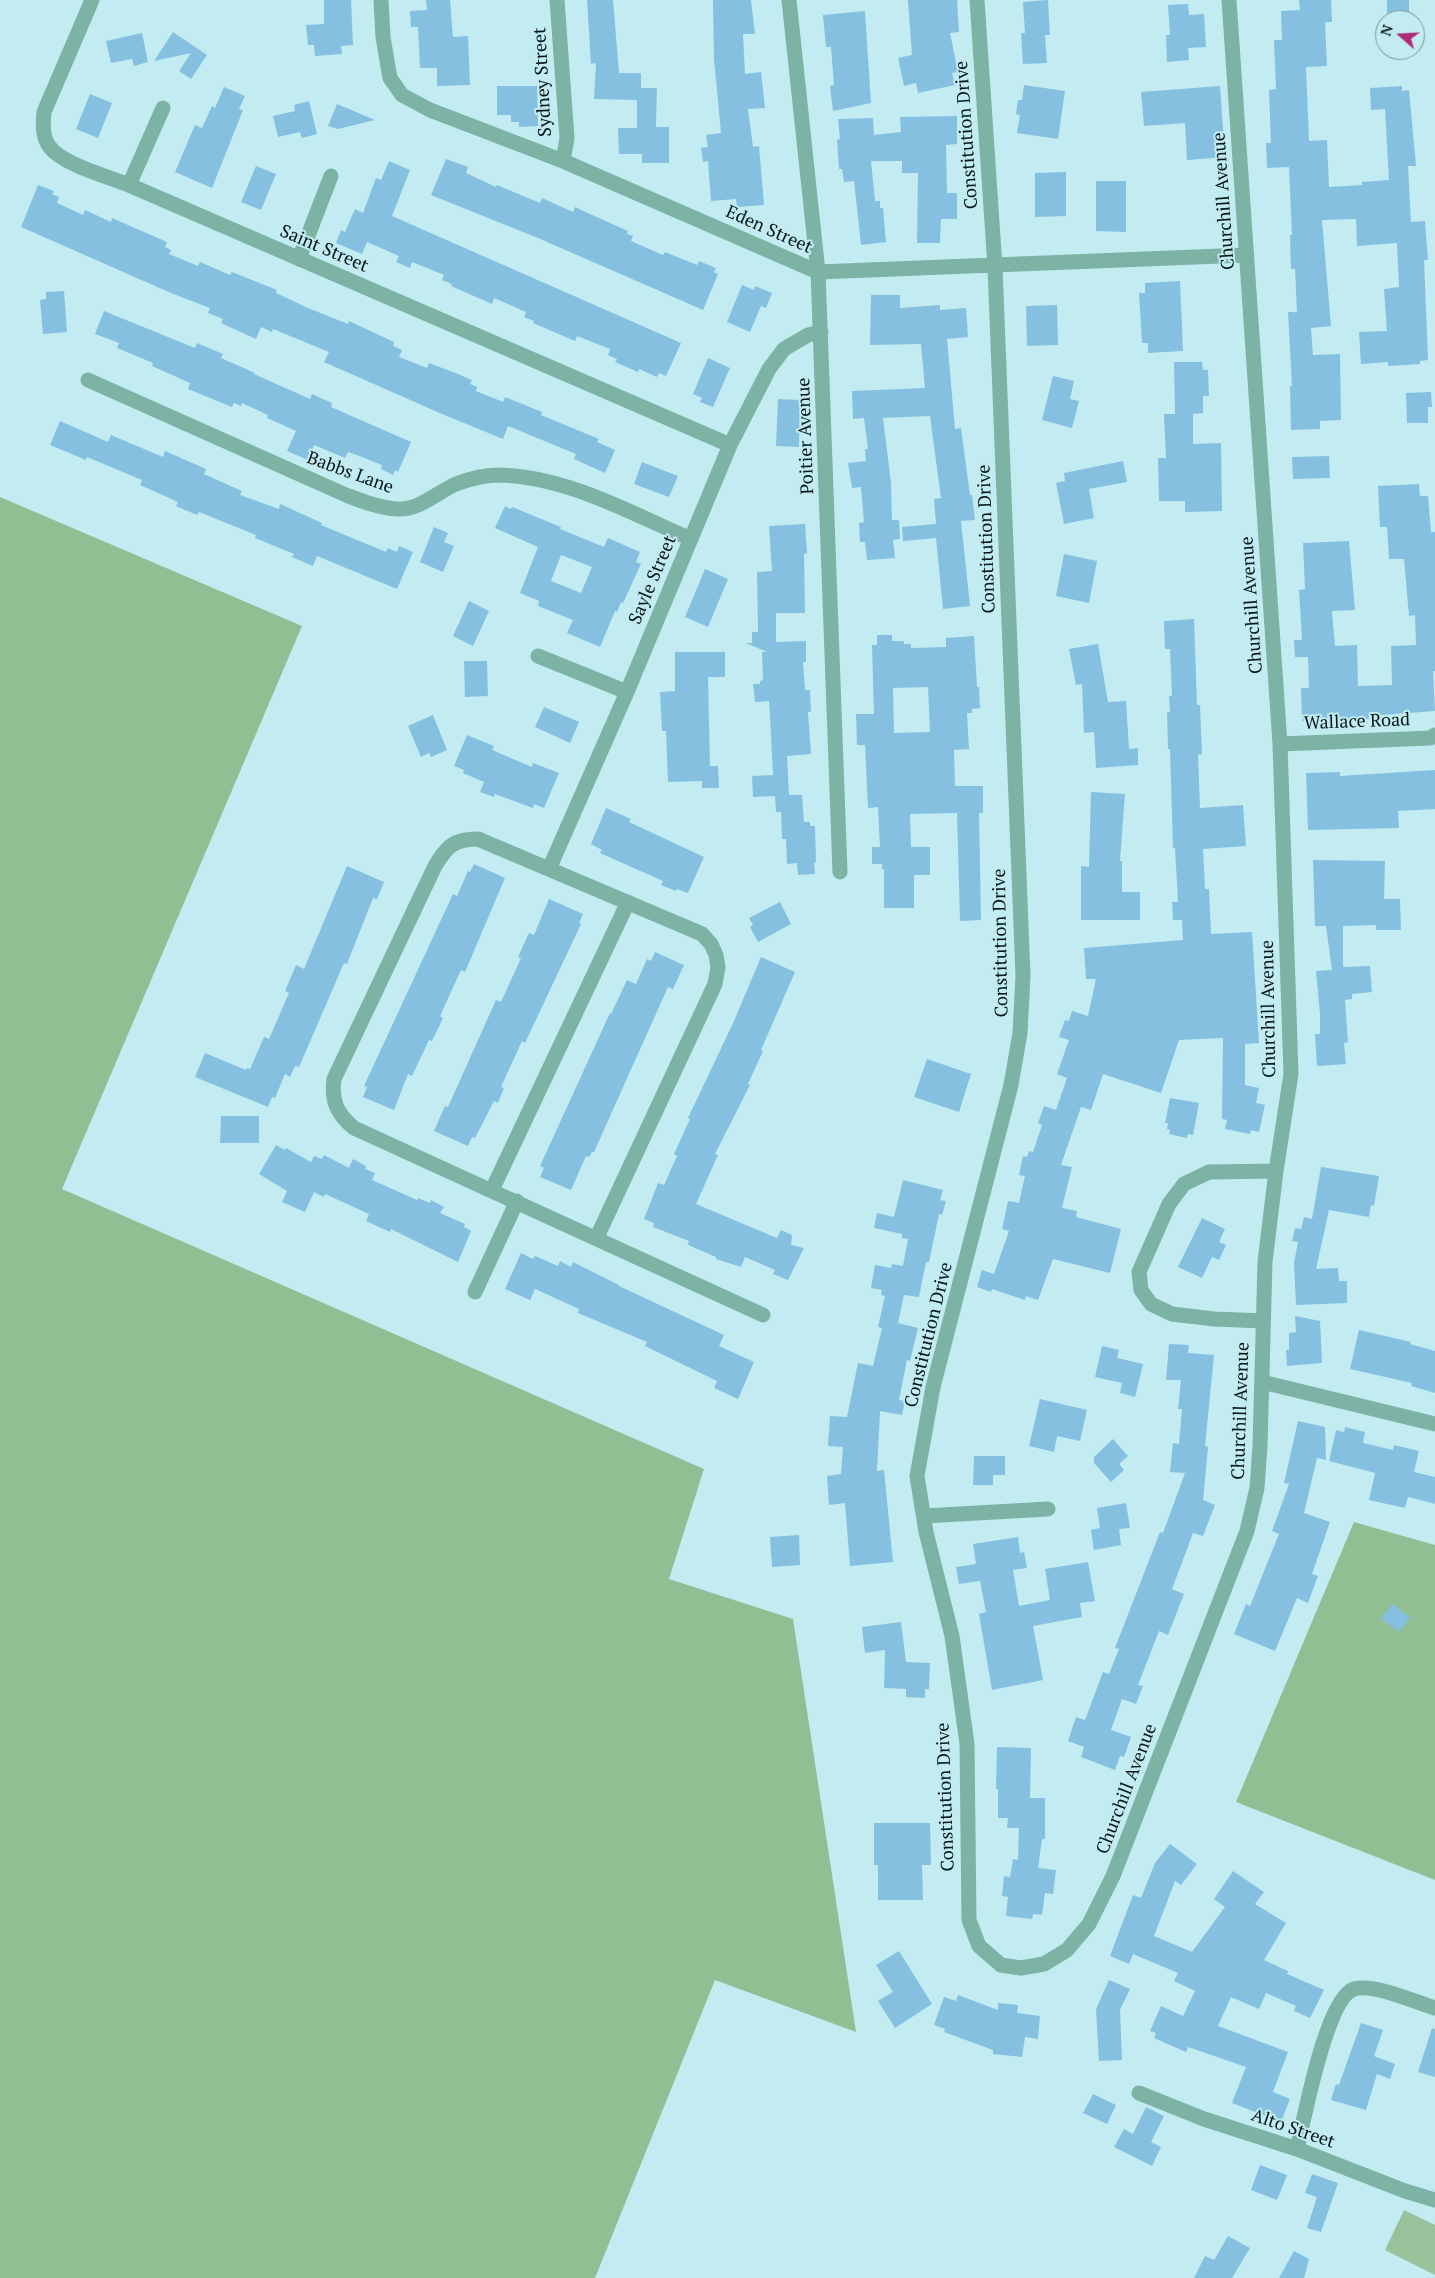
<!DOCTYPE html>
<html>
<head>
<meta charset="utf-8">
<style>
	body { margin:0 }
	#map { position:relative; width:1435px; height:2278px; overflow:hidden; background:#c2ecf1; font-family:"PT Serif",serif }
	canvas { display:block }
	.north { position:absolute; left:1375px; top:10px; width:50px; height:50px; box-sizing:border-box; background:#c2ecf1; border:1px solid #78979b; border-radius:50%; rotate:289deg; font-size:14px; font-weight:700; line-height:20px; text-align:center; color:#081819 }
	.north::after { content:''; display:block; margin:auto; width:18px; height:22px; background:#ac2a76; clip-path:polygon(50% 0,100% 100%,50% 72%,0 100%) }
</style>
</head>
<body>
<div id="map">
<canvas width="1435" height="2278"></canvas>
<div class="north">N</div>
</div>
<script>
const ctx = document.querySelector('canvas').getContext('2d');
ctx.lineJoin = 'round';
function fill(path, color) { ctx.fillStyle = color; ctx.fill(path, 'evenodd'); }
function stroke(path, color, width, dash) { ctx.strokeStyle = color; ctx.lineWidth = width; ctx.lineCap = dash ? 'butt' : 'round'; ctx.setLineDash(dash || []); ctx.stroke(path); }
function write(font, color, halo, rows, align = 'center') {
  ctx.font = font + ' "PT Serif",serif'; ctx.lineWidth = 4; ctx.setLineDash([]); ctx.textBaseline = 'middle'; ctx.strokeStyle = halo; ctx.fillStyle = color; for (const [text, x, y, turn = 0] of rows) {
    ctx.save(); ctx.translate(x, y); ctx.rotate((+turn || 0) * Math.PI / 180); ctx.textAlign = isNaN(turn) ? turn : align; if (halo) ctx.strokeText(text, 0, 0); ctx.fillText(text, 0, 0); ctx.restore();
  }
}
const green = new Path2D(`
	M1404 2210 1435 2225V2275L1385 2250Z`);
const forest = new Path2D(`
	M0 497 302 626 62 1189 704 1469 669 1579 793 1619 856 2032 715 1980 595 2278H0Z
	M1354 1522 1435 1545V1880L1236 1802Z`);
const building = new Path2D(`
	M324 0H351L353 45 341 46 342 54 315 56 314 45H308L306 25 324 24Z
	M426 0H450L453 37 468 36 470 85 437 86V68H420L418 27H411L410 11 427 10Z
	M587 0H613L619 73H641V88H657L656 127H669V163H642V154H619L618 128H637V100L594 99 596 63 591 64Z
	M713 0H751L755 34H743L745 74 761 72 765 108 748 109 753 147 759 146 764 205 737 207 736 199 711 201 708 161 703 162 701 148 708 147 706 135 721 133 714 59Z
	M908 0H957L959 32 950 33 958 72 952 73 955 85 918 93 916 83 904 86 898 58 912 55Z
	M1048 0 1050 35H1045L1047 63 1023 64 1021 33H1025L1023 2Z
	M1299 0H1331L1332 22H1325L1327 66 1306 67 1309 141 1327 140 1329 187 1362 185V182L1389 180 1385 109 1371 110 1370 88 1402 86V91L1409 90 1416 166H1408L1411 222 1425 221 1428 260H1424L1428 360 1420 361V364L1388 366V362L1361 364 1359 332 1387 331 1384 289 1399 287 1397 243 1357 246 1356 219 1322 220 1331 326 1311 328 1313 355 1340 354 1341 420 1320 421V429L1291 430 1290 386H1292L1288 312H1297L1295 269H1291L1290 235H1292L1289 167 1267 168 1266 143H1271L1269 90 1276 89 1274 40H1282L1281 11 1300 10Z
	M1387 0H1409V20H1387Z
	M1188 4 1189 15 1204 14 1206 47 1188 48 1189 60 1167 62 1166 35H1170L1168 5Z
	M865 11 871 103 833 111 830 86 834 85 831 47H826L823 15Z
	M173 32 207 55 191 79 179 71 191 53 154 61Z
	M142 33 148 62 134 66 132 59 111 63 106 41Z
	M1024 85 1065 91 1058 139 1017 133 1020 115 1016 114 1018 100H1022Z
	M497 86H537L538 126 519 127V122H511V115H497Z
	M1220 86 1225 157 1187 160 1185 123 1144 126 1141 92Z
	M224 87 245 96 239 109 243 110 212 188 175 172 195 125 202 128 212 106 215 108Z
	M90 94 112 103 98 138 76 129Z
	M309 101 317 134 302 138 300 132 278 137 273 116 295 111 294 105Z
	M337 104 375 120 338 129 328 126Z
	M957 116V144L946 145 947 193H957V219H941L940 243H917L918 173H902V161H871L875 201H880V208H883L886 242 861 245 854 181 844 182 842 169H839L837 140 840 139 838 119 873 118 874 135 901 132 900 117Z
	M446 159 468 167 466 173 496 187 497 185 540 203 542 198 573 212 575 207 590 214 628 231 627 234 633 236 631 241 663 255 665 252 697 265 699 261 716 268 714 272 718 274 703 310 538 238 431 195Z
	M389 161 410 170 392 216 681 343 666 376 659 373 657 377 639 369 638 372 615 362 617 359 608 355 610 349 577 336 575 341 533 323 534 321 524 317 526 312 494 298 492 304 451 286 452 284 442 280 444 275 412 262 410 268 396 262 399 256 367 242 362 254 336 243 341 230 345 232 355 209 363 213 376 178 381 180Z
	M256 166 276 174 261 210 241 202Z
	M1066 172V216L1035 217V173Z
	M1096 181H1126V232L1096 231Z
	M38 185 54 191 52 194 59 197 57 203 83 215 85 210 111 222 112 218 167 242 165 247 171 250 169 254 198 266 200 262 230 275 232 272 277 290 276 293 308 308 348 324 349 321 394 342 393 346 402 350 399 357 427 368 429 363 458 374 472 380 470 384 477 387 476 391 503 402 505 397 542 412 541 415 599 439 597 442 615 450 605 473 574 459 576 454 508 426 503 439 442 414 324 362 329 352 273 329 272 332 261 327 256 339 221 323 223 319 208 313 210 308 171 293 21 227Z
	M1180 281 1183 351 1148 353V343H1142L1139 293H1145V283Z
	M742 285 754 290 755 286 772 293 766 308 761 306 750 332 727 322Z
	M64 291 67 332 43 334 40 300 46 299V292Z
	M871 295H900V308L940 305V310L966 308 968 337 947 339 955 429 961 428 970 495H972L975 520 961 521 970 606 943 609 936 538 903 541 902 527 936 524 934 499 941 498 930 416 883 418 891 483 892 520H899L900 539 893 540 895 558 867 560 865 542H860L859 523 864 522 861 487 852 488 848 463 866 461 865 449H868L864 418 853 419 852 391 925 388 921 344 870 345Z
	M1057 305 1058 345 1027 346 1026 306Z
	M104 311 195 348 197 343 223 354 221 358 255 373 254 374 310 399 312 394 332 403 331 407 411 442 398 472 395 470 393 475 381 469 382 465 357 455 348 452 345 458 314 445 308 460 287 451 296 431 267 418 268 415 242 403 241 406 234 403 232 407 188 389 190 383 152 366 153 363 117 348 119 343 95 334Z
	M708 358 730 368 713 407 700 402 702 398 693 394Z
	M1174 362H1202L1203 370H1208L1209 396H1203V413L1193 414V444L1221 443 1222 511 1185 512V501H1159L1158 458H1166L1164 414H1175Z
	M1053 376 1074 381 1070 399 1079 401 1072 428 1042 420Z
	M1431 392 1432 407H1428V423H1407L1406 393Z
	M778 399 800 400 799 447 776 446Z
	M60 421 108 442 111 435 163 457 165 451 206 469 204 474 242 491 240 495 279 509 280 504 322 523 321 525 386 552 388 548 397 552 399 546 413 552 397 589 317 556 313 566 292 557 294 554 255 538 256 535 199 512 197 515 176 506 178 502 140 485 142 480 87 457 86 460 50 445Z
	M1329 456 1330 478 1293 479 1292 457Z
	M1123 461 1127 482 1089 489 1094 518 1064 524 1056 483 1065 481 1064 473Z
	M642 462 678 476 669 497 634 484Z
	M1419 484 1420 496H1428L1431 532H1435V671H1433L1435 711 1369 716V719L1302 721 1301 688H1309L1308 657H1295L1294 640H1302L1299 590 1305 589 1303 543 1349 541 1355 610 1332 611 1335 646 1357 645 1358 686 1392 685 1391 646 1416 645 1415 615 1409 616 1404 559H1389L1387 527H1380L1378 486Z
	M505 506 511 509 512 507 561 527 560 529 604 547 608 538 640 552 636 562 641 564 623 603 621 602 617 612 615 611 600 647 567 633 573 620 538 606 539 601 520 593 538 547 495 528ZM561 555 592 567 581 593 551 581Z
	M805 524 807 553 804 554 805 613H776V642L806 641V662H803L805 690H810L811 712H808L811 754 787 756 789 795H802L804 822H810V826H815L816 863 814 862 815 874 798 875 797 863 787 864 786 839H782L781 812H776L775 796 753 797 752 776 773 775 771 735 769 701 755 702 753 684H760V681L763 680 762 652H767L746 643H752V632H758L757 572 772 571 769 526Z
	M434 527 448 533 444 542 454 546 443 572 420 562Z
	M1064 554 1097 561 1089 603 1056 596Z
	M705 569 728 579 708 627 685 617Z
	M469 601 489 611 473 646 453 636Z
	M1194 619 1197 705H1200L1202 754 1198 755 1200 808 1243 805 1246 846 1203 849 1205 889H1209L1211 934 1252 932 1259 1043 1245 1044V1085L1259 1088 1256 1103 1265 1105 1259 1132 1251 1130 1250 1134 1225 1129 1227 1120 1222 1119 1223 1038 1179 1040 1161 1093 1103 1074 1091 1110 1081 1107 1061 1165 1072 1167 1062 1208 1077 1211 1076 1217 1121 1229 1110 1273 1053 1259 1038 1300 1026 1296 1025 1300 992 1289 991 1292 977 1287 982 1270 994 1274 1009 1231 1002 1229 1008 1201 1019 1203 1025 1176 1019 1175 1023 1156 1027 1157 1029 1151 1033 1152 1042 1125 1038 1123 1044 1106 1056 1110 1067 1078 1057 1074 1069 1040 1059 1037 1065 1020 1069 1021 1072 1011 1088 1016 1096 979H1086L1084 948 1183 940 1182 920H1173L1172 902H1178L1175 848H1173L1170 749H1168L1167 712H1170L1169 696H1172L1170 649H1165L1164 621Z
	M877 635H892V641H904V644H911V648L946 647V638L974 636 977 687H979L980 708 972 709V713H967L969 749 954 750 955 786H983V813H979L981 920 960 921 957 813 910 814 911 847H930V875H914V908H884V869H882V864H872V847H880L878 807 868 808 865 745H857L856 714H874L872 645H877ZM928 687 930 732 894 733 893 688Z
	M1098 644 1108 702 1126 701 1129 749 1138 748V765L1096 768 1094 732 1084 733 1082 684 1076 685 1069 649Z
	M675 652H725V677H708L710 766H718L719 788H702V781L668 782 666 731H662L660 692 675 691Z
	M464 661H487L488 696 465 697Z
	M544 707 579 722 570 743 535 727Z
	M433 715 447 750 431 757 429 753 421 757 408 726Z
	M467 735 494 746 492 750 532 767 533 763 559 773 544 808 534 804 533 808 495 794 494 797 480 792 484 782 463 773 464 770 454 766Z
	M1435 770V809L1398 811 1399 828 1308 830 1306 773 1340 772V776Z
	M1091 792 1125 794 1120 861H1122V892H1140V920H1081V866L1089 867Z
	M606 808 631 819 629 822 704 857 688 893 677 889 676 891 661 885 663 881 600 853 602 850 591 844Z
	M1313 860 1385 861 1384 899H1400L1401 930H1376V925L1343 926V967L1370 966 1372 992 1352 994V999L1345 1000 1348 1042 1344 1043 1346 1064 1317 1066 1315 1034H1320V1014L1316 971 1332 970 1326 926H1315Z
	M474 864 505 878 465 972 461 970 440 1016 443 1018 432 1041 429 1040 412 1076 408 1074 394 1110 363 1097 367 1087 364 1086 453 894 457 896 468 871 470 872Z
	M347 866 384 882 377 899 373 898 347 964 344 963 299 1067 295 1066 290 1077 285 1074 275 1098 272 1097 268 1107 195 1077 205 1053 246 1070 247 1068 250 1069 264 1037 269 1039 289 993 285 991 296 965 304 969Z
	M549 899 583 914 579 923 581 924 525 1043 522 1041 501 1087 504 1088 498 1103 494 1101 475 1138 472 1137 468 1146 434 1131 445 1106 448 1107 496 1000 501 1002 521 958 518 957 529 933 534 935Z
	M780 902 791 924 758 942 750 927 753 925 749 918Z
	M655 952 684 965 673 989 668 987 594 1152H592L589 1157 586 1156 571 1190 540 1177 544 1168 540 1166 610 1013 611 1014 627 980 636 984 647 959 651 961Z
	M761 957 795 972 761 1050 763 1051 748 1084 750 1085 715 1154 718 1155 696 1204 777 1238 781 1230 792 1235 791 1245 804 1248 788 1280 773 1274 775 1270 745 1257 741 1267 716 1259V1257L688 1245 689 1241 653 1227 654 1223 644 1219 658 1183 664 1185 677 1156 674 1154 690 1119 688 1118 734 1021Z
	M927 1059 971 1074 959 1112 914 1097Z
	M1170 1098 1199 1103 1193 1135 1188 1134 1187 1138 1169 1134 1170 1130 1167 1129 1168 1123H1165Z
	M221 1116H259V1143H220Z
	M276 1145 285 1150 286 1148 311 1162 314 1156 322 1159 324 1155 349 1168 353 1159 366 1166 365 1169 375 1173 372 1180 417 1200 418 1198 430 1203 431 1200 444 1207 440 1213 465 1224 464 1227 471 1231 458 1262 391 1229 390 1232 366 1221 369 1214 325 1194 324 1197 314 1192 305 1212 282 1202 287 1191 259 1174Z
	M1321 1167 1379 1176 1374 1206 1371 1205 1369 1217 1329 1210 1316 1269 1338 1268 1339 1281H1347V1303L1296 1305 1294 1263 1298 1242 1292 1241 1295 1228 1301 1229 1304 1217 1312 1219Z
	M903 1180 943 1190 940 1200 946 1201 942 1215 939 1214 929 1262H926L919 1297 904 1295 898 1323 918 1328 910 1361 907 1360 899 1400 905 1401 902 1415 880 1411 877 1471 884 1470 893 1562 850 1566 845 1503 829 1505 827 1476 841 1474 843 1447 828 1446 830 1416 847 1417 858 1363 873 1366 882 1328 878 1327 885 1296 881 1295 882 1290 871 1288 875 1265 891 1268 892 1264 903 1266 908 1239 902 1238V1234L874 1228 877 1213 894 1217Z
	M1202 1218 1225 1229 1219 1242 1226 1245 1219 1260 1212 1257 1202 1278 1178 1267Z
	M521 1253 533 1259 535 1256 558 1266 560 1261 571 1267 573 1262 619 1285V1286L724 1335 719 1346 754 1362 738 1399 714 1388 717 1381 645 1346 647 1342 578 1313 579 1309 535 1289 530 1300 505 1289Z
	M1295 1316 1320 1321 1322 1363 1287 1366 1286 1350H1289V1333L1296 1332Z
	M1359 1330 1411 1342 1410 1344 1435 1351V1393L1411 1386 1412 1383 1350 1369Z
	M1169 1344 1189 1345 1188 1353 1214 1355 1205 1446 1208 1447 1203 1500 1215 1505 1203 1536 1193 1533 1172 1589 1184 1594 1168 1635 1159 1631 1138 1685 1143 1686 1136 1704 1122 1699 1111 1730 1131 1737 1124 1757 1120 1756 1115 1770 1081 1757 1084 1747 1068 1741 1076 1717 1085 1720 1103 1672 1109 1674 1119 1649 1115 1648 1160 1532 1163 1533 1185 1473 1170 1472 1173 1443 1179 1444 1182 1409H1178L1181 1380H1166Z
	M1102 1346 1119 1350 1117 1358 1143 1364 1135 1397 1120 1393 1122 1383 1095 1377Z
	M1040 1399 1087 1410 1080 1441 1057 1436 1054 1452 1029 1446Z
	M1298 1421 1325 1427 1326 1460 1317 1458 1304 1513 1330 1522 1313 1571 1312 1574 1318 1576 1308 1603 1297 1598 1275 1651 1234 1634 1246 1604 1250 1606 1279 1534 1272 1531 1289 1484 1284 1483Z
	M1345 1427 1365 1432 1363 1443 1393 1450 1394 1445 1419 1451 1414 1472 1435 1477V1504L1408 1497 1405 1508 1369 1500 1375 1473 1329 1461 1336 1430 1344 1432Z
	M1113 1439 1128 1456 1119 1464 1124 1470 1111 1482 1094 1463V1457Z
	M974 1456H1005V1475H993V1485H973Z
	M1126 1503 1130 1528 1119 1529 1121 1545 1094 1550 1091 1530 1100 1528 1097 1508Z
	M799 1535 800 1565 772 1567 770 1537Z
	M1018 1537 1020 1553 1024 1552 1027 1568 1013 1570 1019 1606 1050 1600 1045 1569 1088 1562 1095 1601 1080 1603 1082 1617 1033 1626 1043 1680 992 1690 979 1614 986 1612 980 1581 959 1584 956 1567 976 1564 973 1544Z
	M1392 1604 1410 1617 1399 1632 1381 1619Z
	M901 1622 906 1662 930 1663 929 1689H925V1698L906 1697V1689L884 1688 885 1650 865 1653 862 1627Z
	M997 1747 1031 1748 1030 1798H1045V1839H1042L1038 1868 1056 1870 1053 1894 1045 1893 1042 1915 1033 1914 1032 1919 1006 1916 1008 1897 1002 1896 1004 1876 1010 1877 1013 1859 1018 1860 1019 1828H1007L1008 1818H998V1789H996Z
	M874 1823H930L931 1865H922L923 1900H878V1865H874Z
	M1170 1844 1197 1864 1181 1885 1175 1881 1154 1936 1192 1952 1225 1907 1214 1899 1233 1871 1264 1892 1255 1904 1286 1923 1264 1960 1288 1971 1287 1974 1324 1990 1310 2018 1294 2011 1296 2006 1266 1993 1259 2009 1231 1997 1218 2026 1288 2052 1273 2092 1290 2099 1281 2122 1232 2103 1246 2067 1188 2047 1186 2052 1154 2038 1156 2033 1150 2031 1161 2006 1183 2016 1195 1991 1174 1981 1178 1973 1133 1954 1129 1964 1110 1956 1133 1895 1141 1898 1155 1863Z
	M899 1951 932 2004 895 2028 878 2001 893 1992 876 1965Z
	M1109 1980 1130 1989 1120 2010 1122 2060 1099 2061 1096 2009Z
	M958 1995 998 2010V2003L1018 2005 1017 2013 1040 2016 1038 2039 1025 2037 1022 2057 993 2054V2050L944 2032 945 2029 934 2025 944 1997 956 2001Z
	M1361 2023 1383 2030 1374 2056 1395 2064 1390 2079 1377 2074 1366 2110 1331 2100 1336 2084 1339 2085Z
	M1432 2028 1435 2029V2077L1418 2072Z
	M1093 2094 1116 2105 1107 2124 1083 2113Z
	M1146 2107 1164 2116 1151 2142 1161 2147 1152 2166 1114 2147 1124 2129 1133 2134Z
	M1260 2165 1287 2175 1277 2200 1251 2190Z
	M1312 2174 1338 2183 1321 2232 1307 2228 1317 2197 1305 2193Z
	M1228 2236 1250 2248 1232 2278H1194L1205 2256 1214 2260Z
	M1294 2251 1309 2259 1304 2278H1279Z`);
const minor = new Path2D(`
	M92 0 44 112C43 123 42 136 49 146 61 164 109 177 129 185L730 445
	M381 0 383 37 390 78 402 95 430 110 563 161 818 272 1246 255
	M557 0 567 138 563 161
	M789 0 818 272 840 872
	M977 0 995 267 1023 976 1020 1033 1011 1085 933 1387 917 1476 926 1532 952 1636 967 1744 969 1920 979 1946 1001 1965 1021 1968 1044 1964 1067 1950 1089 1924 1113 1876 1247 1531 1257 1488 1260 1446 1265 1262 1276 1171 1291 1074 1280 744 1229 0
	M129 185 163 108
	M299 259 331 176
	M88 380 346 495C362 501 379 508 397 509 420 510 436 493 456 484 469 479 486 475 500 475 568 477 630 513 691 539
	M538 656 627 692
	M1280 744 1430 738 1435 735
	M549 869 627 692 730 445 769 369 784 349 808 335 821 332
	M492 1190 628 902
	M597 1237 715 984 718 967 716 955 711 944 702 934 478 839C454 839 447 846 435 866L334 1079C331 1101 337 1114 354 1128L763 1315
	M475 1292 517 1201
	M1263 1321 1214 1319 1172 1314 1151 1304 1141 1290 1139 1272 1169 1204 1184 1184 1209 1172 1276 1171
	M1262 1382 1435 1424
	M924 1516 1048 1509
	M1139 2093 1204 2119 1297 2149 1405 2191 1435 2200
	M1297 2149C1304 2120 1326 1998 1354 1989 1373 1983 1415 2002 1435 2008`);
const streetNames = [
	["Sydney Street",543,82,-93],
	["Constitution Drive",967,135,-94],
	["Churchill Avenue",1224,201,-94],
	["Eden Street",769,230,24],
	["Saint Street",324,249,23],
	["Poitier Avenue",806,436,-92],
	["Babbs Lane",350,473,20],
	["Constitution Drive",987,539,-92],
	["Sayle Street",653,580,-67],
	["Churchill Avenue",1252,605,-94],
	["Wallace Road",1357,722,-2],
	["Constitution Drive",1001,943,-91],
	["Churchill Avenue",1269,1009,-91],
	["Constitution Drive",929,1335,-76],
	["Churchill Avenue",1241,1411,-88],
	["Churchill Avenue",1127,1789,-69],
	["Constitution Drive",946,1797,-92],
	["Alto Street",1293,2129,19]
];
fill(green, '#99c29b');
fill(forest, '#92be94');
fill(building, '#85c0e1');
stroke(minor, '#7cb3a4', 15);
write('18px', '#081819', '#c2ecf1', streetNames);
</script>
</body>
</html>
